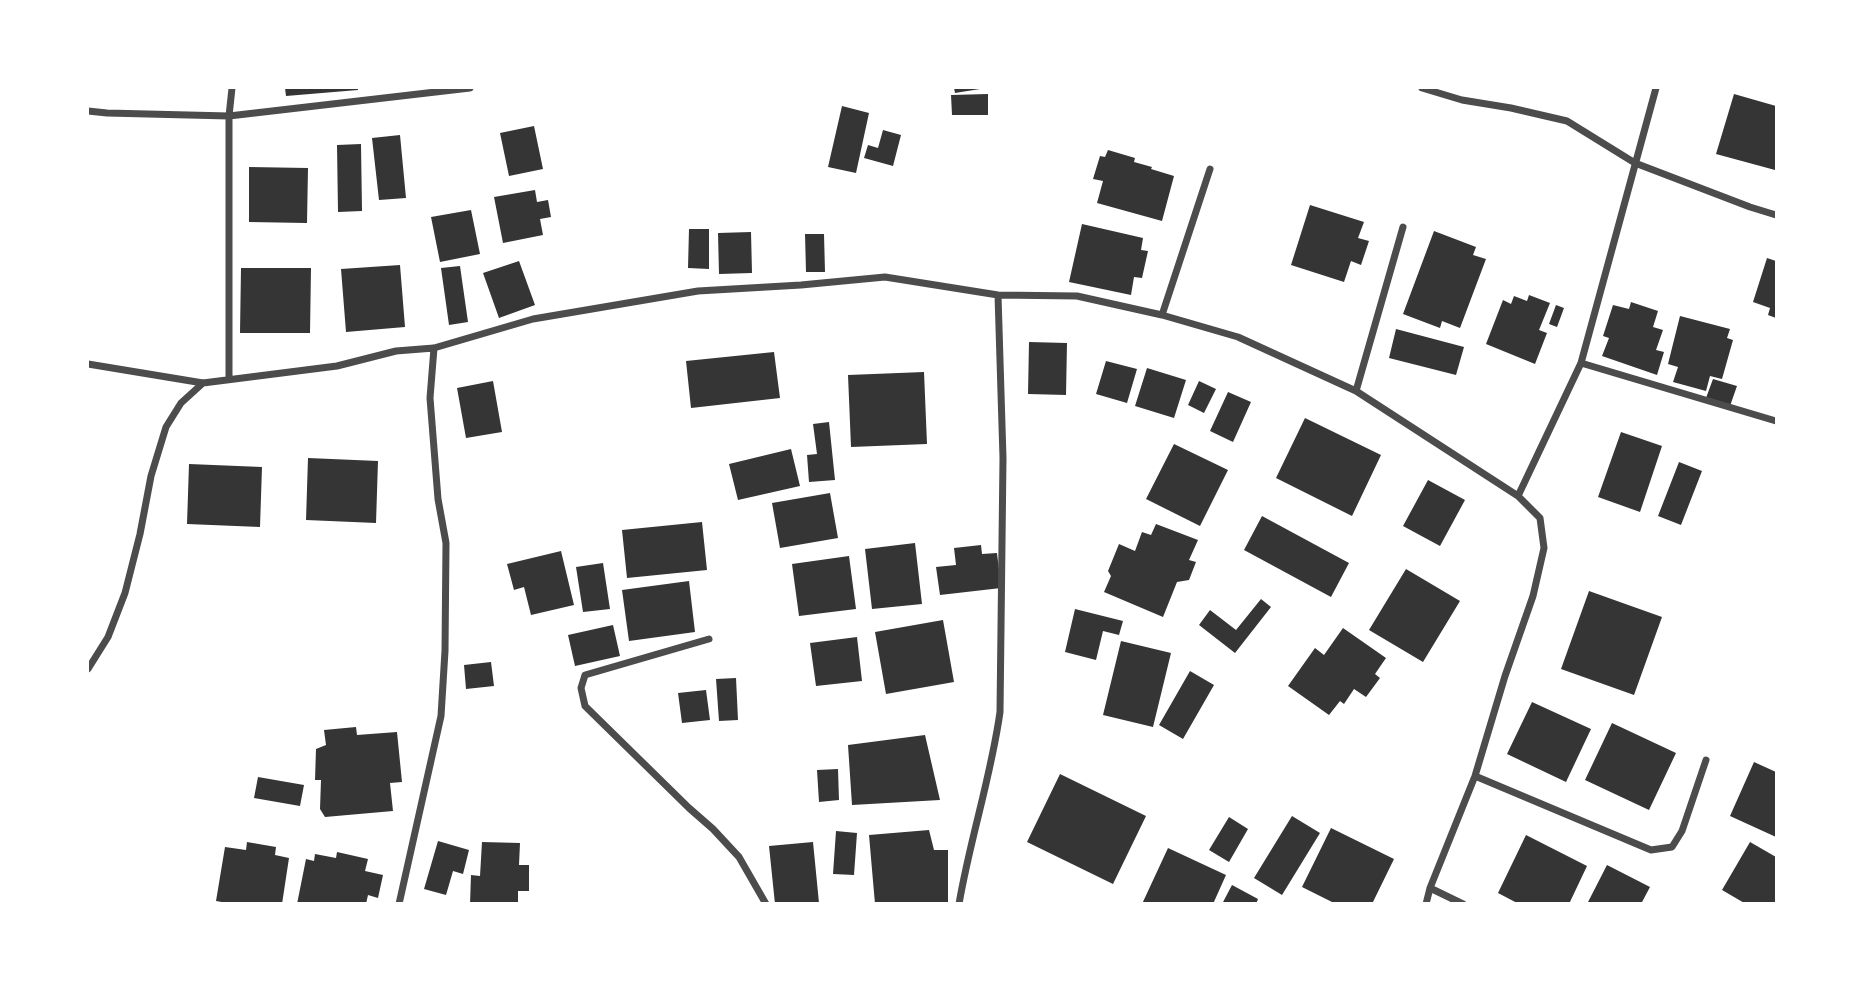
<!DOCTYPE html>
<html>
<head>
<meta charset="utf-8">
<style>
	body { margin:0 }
	#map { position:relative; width:1864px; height:991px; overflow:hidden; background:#fff; font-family:"Sofia Sans Condensed",sans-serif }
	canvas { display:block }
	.frame { position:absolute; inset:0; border:89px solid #fff; pointer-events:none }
</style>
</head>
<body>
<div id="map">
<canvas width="1864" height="991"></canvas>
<div class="frame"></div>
</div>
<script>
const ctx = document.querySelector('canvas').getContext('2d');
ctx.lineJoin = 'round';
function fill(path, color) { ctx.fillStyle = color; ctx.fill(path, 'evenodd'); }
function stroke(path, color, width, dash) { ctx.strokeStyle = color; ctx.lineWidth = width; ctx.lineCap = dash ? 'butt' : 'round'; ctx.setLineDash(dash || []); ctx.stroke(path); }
const building = new Path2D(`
	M285 88H358V90L286 96Z
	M954 88H980V89L955 93Z
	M988 94V115H952L951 95Z
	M1734 94 1776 106V164L1775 170 1716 154Z
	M842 106 869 113 856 173 828 167Z
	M534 126 543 169 509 176 500 133Z
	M883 130 901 135 893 166 864 158 868 145 878 148Z
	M400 135 406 198 379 200 372 138Z
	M361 144 362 211 338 212 337 145Z
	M1108 150 1135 158 1134 162 1152 167 1151 169 1174 176 1162 221 1097 203 1103 181 1093 179 1100 156 1105 157Z
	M249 167 308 168 307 223 249 222Z
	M535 190 537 202 548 200 551 217 540 219 543 235 503 243 494 197Z
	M1310 205 1364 222 1358 238 1369 241 1361 265 1351 261 1344 282 1291 265Z
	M471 210 480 254 440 262 431 217Z
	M1082 224 1143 238 1141 250 1148 251 1142 278 1134 277 1131 295 1069 282Z
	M689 229H709V269L688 268Z
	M1434 231 1476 247 1473 255 1486 259 1460 328 1442 321 1440 328 1403 314Z
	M751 232 752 273 719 274 718 233Z
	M805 234H824L825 272H806Z
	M1767 258 1776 261V318L1768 315 1770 308 1753 302Z
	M519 261 535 305 499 318 483 273Z
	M400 265 405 327 346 332 341 269Z
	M460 266 468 322 449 325 441 268Z
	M241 268H311L310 333H240Z
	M1529 295 1550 303 1539 330 1547 333 1535 364 1486 344 1503 300 1511 304 1514 296 1527 301Z
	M1631 302 1658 311 1653 327 1663 330 1656 350 1664 352 1657 375 1602 356 1609 338 1603 336 1613 305 1629 309Z
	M1556 305 1564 308 1557 327 1549 324Z
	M1680 316 1730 329 1727 338 1733 340 1722 379 1710 376 1706 391 1673 382 1678 367 1668 364Z
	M1396 329 1464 347 1456 375 1389 358Z
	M1029 342 1067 343 1066 395 1028 394Z
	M774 352 780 398 691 408 686 361Z
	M1106 361 1137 369 1127 403 1096 394Z
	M1147 368 1186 380 1174 418 1135 406Z
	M924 372 927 444 851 447 848 375Z
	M1713 379 1737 386 1730 406 1706 398Z
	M493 381 502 432 466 438 457 388Z
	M1199 381 1216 389 1204 413 1188 405Z
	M1228 392 1251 402 1233 442 1210 431Z
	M1305 418 1381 455 1352 516 1276 478Z
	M829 422 835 480 809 482 807 455 817 454 813 424Z
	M1621 432 1662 446 1640 512 1598 497Z
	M1174 444 1228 470 1200 526 1146 499Z
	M791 449 800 486 738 500 729 464Z
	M308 458 378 461 376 523 306 520Z
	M1679 462 1702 471 1681 525 1658 516Z
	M189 464 262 467 260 527 187 524Z
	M1428 480 1465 500 1440 546 1403 526Z
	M830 493 838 538 780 548 772 503Z
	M1262 516 1349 563 1331 597 1244 550Z
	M702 522 707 570 627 578 622 530Z
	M1156 524 1198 540 1189 560 1196 562 1189 580 1177 582 1163 617 1104 592 1111 576 1108 571 1119 544 1135 551 1142 532 1151 535Z
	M915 543 922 604 872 609 865 549Z
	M981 545 982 554 997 553 1001 588 940 595 936 567 956 565 954 548Z
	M561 551 574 605 531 615 524 587 514 590 507 564Z
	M849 556 856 609 799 616 792 564Z
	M603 563 610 609 583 612 576 567Z
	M1406 569 1460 601 1423 662 1369 630Z
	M689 581 695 632 629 641 622 590Z
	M1589 591 1662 617 1634 695 1561 669Z
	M1261 599 1271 607 1235 653 1199 625 1210 610 1236 630Z
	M1075 609 1123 621 1119 635 1103 631 1096 660 1065 652Z
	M943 620 954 682 886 694 875 632Z
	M613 625 620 656 575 666 568 635Z
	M1343 628 1386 658 1375 674 1380 678 1366 697 1354 689 1344 704 1340 701 1329 715 1288 686 1315 648 1324 655Z
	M857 637 862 681 816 686 810 643Z
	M1121 641 1171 653 1153 727 1103 715Z
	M491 662 494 686 466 689 464 665Z
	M1190 671 1214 685 1183 739 1159 725Z
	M736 678 738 720 719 721 716 679Z
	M706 690 710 720 682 723 678 693Z
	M1532 702 1591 729 1566 782 1507 754Z
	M1612 723 1676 753 1649 810 1585 780Z
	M356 727 357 735 397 732 402 782 390 783 393 811 325 817 320 809 321 780H315L316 749 326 745 324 730Z
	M925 735 940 800 852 805 848 745Z
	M1754 762 1776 772V837L1730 816Z
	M838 769 839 800 819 802 817 770Z
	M1060 774 1146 816 1113 884 1027 842Z
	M258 777 304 785 300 806 254 798Z
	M1292 816 1320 833 1282 895 1254 878Z
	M1229 817 1248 829 1229 862 1209 850Z
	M1331 828 1394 859 1372 904H1336L1302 887Z
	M929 830 934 850H948V904H875L869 835Z
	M836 831 857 833 854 875 833 874Z
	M1526 835 1587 866 1569 904H1519L1498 893Z
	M438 841 469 850 463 874 453 871 446 895 424 889Z
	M247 842 276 847 275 855 289 858 282 904H233L216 901 225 847 246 850Z
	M482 842 520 843 519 865H529V891H518V904H470L471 875 480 876Z
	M813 842 819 903 775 904 769 846Z
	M1750 842 1776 857V904H1746L1722 890Z
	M1168 848 1226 875 1213 904H1142Z
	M337 852 368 859 365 871 383 875 378 898 368 895 366 904H297L306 859 314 861 315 854 336 858Z
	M1607 865 1650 887 1641 904H1587Z
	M1232 885 1258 899 1256 904H1222Z`);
const minor = new Path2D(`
	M1422 88 1462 100 1511 108 1567 121 1635 163 1750 207 1776 215
	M88 111 107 113 229 116 470 88
	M1162 315 1210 169
	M1581 363 1776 421
	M88 364 203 383 337 366 396 351 434 348 533 319 698 291 801 285 885 277 998 295 1077 296 1162 315 1238 337 1356 391 1518 496 1540 518 1544 548 1533 596 1505 676 1475 776 1430 888 1426 904
	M229 379V116L232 88
	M1356 391 1403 227
	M1518 496 1581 363 1656 88
	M709 639 585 675 581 688 585 706 689 808 713 829 739 857 766 904
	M88 669 108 637 125 593 140 534 151 476 166 427 181 403 203 383
	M1475 776 1651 850 1672 847 1682 831 1706 760
	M1430 888 1463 904
	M399 904 441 716 445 651 446 543 438 499 430 398 434 348
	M959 904C970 839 991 777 1000 712L1003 458 998 295`);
fill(building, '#353535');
stroke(minor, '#4c4c4c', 7);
</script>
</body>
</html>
